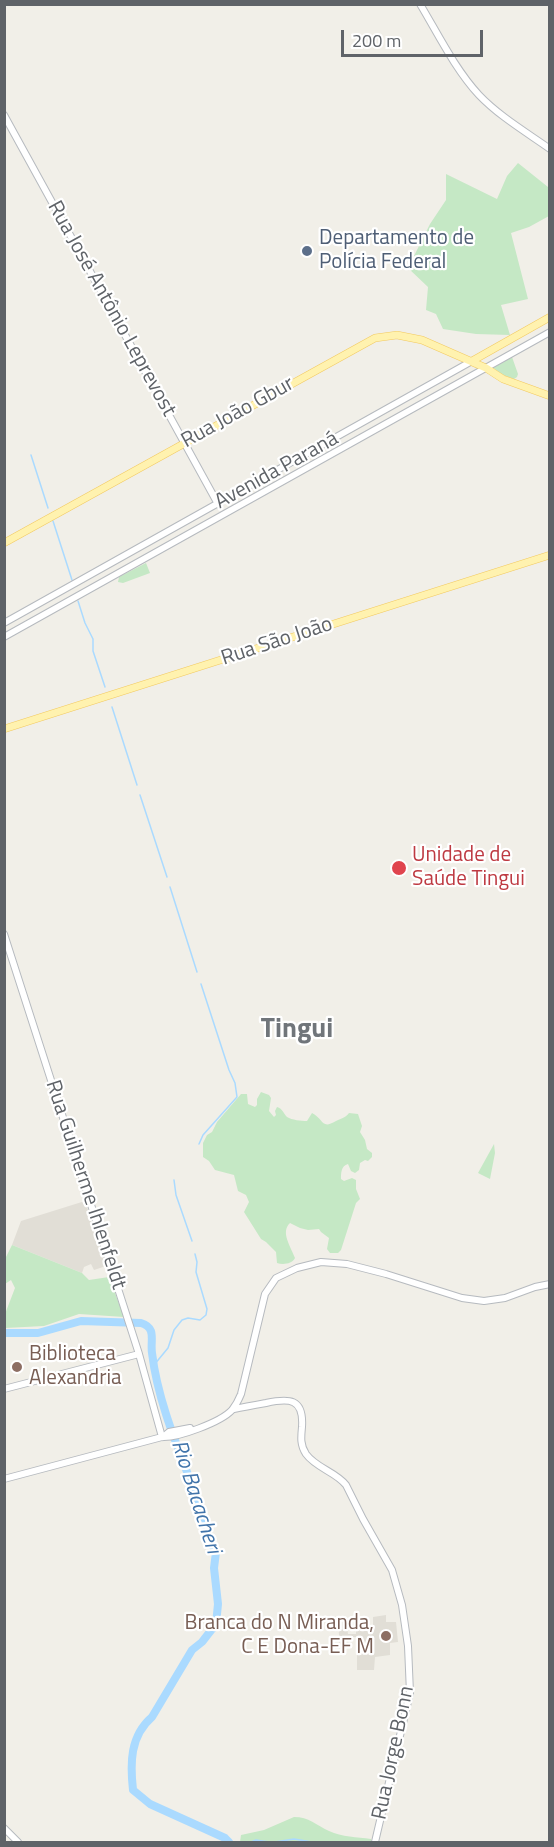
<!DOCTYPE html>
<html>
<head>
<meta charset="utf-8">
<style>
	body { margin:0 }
	#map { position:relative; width:554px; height:1847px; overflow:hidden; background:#f1efe8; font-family:"Titillium Web",sans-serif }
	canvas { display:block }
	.frame { position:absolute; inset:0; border:6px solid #5f6368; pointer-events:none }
	.scale { position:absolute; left:341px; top:30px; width:142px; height:27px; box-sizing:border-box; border:3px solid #5f6368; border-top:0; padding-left:8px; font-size:18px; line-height:21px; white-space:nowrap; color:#5f6368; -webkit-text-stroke:4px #fff; paint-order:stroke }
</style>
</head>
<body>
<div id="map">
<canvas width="554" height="1847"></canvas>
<div class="frame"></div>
<div class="scale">200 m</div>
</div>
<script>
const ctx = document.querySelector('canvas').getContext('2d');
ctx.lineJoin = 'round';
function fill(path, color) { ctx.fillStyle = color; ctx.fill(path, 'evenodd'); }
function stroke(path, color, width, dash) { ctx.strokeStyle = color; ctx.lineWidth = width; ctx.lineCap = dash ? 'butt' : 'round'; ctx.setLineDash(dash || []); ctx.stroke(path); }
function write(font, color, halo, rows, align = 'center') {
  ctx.font = font + ' "Titillium Web",sans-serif'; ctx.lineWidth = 4.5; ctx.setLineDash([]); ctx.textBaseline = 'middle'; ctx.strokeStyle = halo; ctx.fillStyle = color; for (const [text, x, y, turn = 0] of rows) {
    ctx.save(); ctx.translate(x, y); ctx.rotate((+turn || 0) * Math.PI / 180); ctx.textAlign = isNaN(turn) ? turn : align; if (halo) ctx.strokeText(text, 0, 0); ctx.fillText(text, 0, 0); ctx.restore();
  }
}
const education = new Path2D(`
	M85 1201 106 1266 94 1270 91 1264 84 1267 82 1273 12 1245 21 1221Z
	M386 1615V1622H396L398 1642 390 1643V1655L375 1657 374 1670H357V1649L374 1648V1639H370V1647H357L356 1637H348L349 1647H340L338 1622 346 1621 348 1634H356V1623L370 1622V1633H373V1617Z`);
const green = new Path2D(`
	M518 163 548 187 549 216 529 227 511 233 528 299 501 305 510 335 476 334 443 329 436 314 426 310 428 287 408 268 430 224 446 200V174L497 199 507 176Z
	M512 357 518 374 517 377 514 379 503 375 493 368Z
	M146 563 150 573 123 583 118 582 119 577Z
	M261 1092 269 1095 271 1098 269 1111 274 1117 276 1115 275 1111 277 1107C283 1109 283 1113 287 1117 292 1120 301 1121 307 1121L312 1113C324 1119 321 1130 336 1121 342 1118 345 1118 349 1113L358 1114 362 1126 360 1132 365 1140 367 1149 372 1153V1157L368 1161 365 1160 360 1163 359 1170 355 1173 351 1171 348 1164C341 1166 341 1173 341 1179L344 1181 352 1178 356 1180V1189L360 1199 356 1203 341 1250 338 1253H330L327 1249 329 1238 321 1232 319 1229 308 1230 300 1228 290 1223C280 1232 291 1247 295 1258 292 1264 283 1265 277 1263L276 1252 266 1242 261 1239 244 1212 249 1202 246 1195 238 1191 234 1175 215 1170 209 1161 203 1157V1143L207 1135 212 1132 217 1122 241 1094H247L248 1104 255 1107 257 1105V1099Z
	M494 1144 495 1153 490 1179 478 1173Z
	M12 1245 82 1273 89 1280 109 1277 124 1317 79 1314 44 1326 5 1328V1314L15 1288 11 1280 5 1284V1259Z
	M294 1817C309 1817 316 1825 329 1831 342 1837 357 1837 371 1839V1842H240L241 1835 264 1830Z`);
const stream = new Path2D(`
	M31 455 48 508
	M53 521 72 580
	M78 601 85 623 93 639V651L105 687
	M112 707 137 785
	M140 795 167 877
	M170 887 197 972
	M199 1144 203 1135 237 1097 235 1083 229 1070 201 984
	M174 1180 176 1195 192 1241
	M154 1365 168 1348 174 1330 182 1320 188 1318 200 1320 206 1315 207 1309 196 1272 197 1262 195 1254
	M251 1842 256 1840 269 1842
	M275 1842 294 1839 312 1842`);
const river = new Path2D(`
	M4 1333H38L81 1321 141 1323C157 1328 150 1340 152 1353 159 1411 186 1465 205 1520L208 1539 216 1552 214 1568 218 1604 216 1624 202 1642 192 1650 152 1717C130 1736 130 1763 133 1790L150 1804 225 1838 229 1842`);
const secondary = new Path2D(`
	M420 4C438 34 455 69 479 95 499 116 526 132 550 149
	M4 115 218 504
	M4 623 472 361
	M4 637 550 332
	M4 934 139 1354 162 1437
	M4 1389 139 1354
	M234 1409C244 1407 255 1405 266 1403 289 1398 304 1398 302 1427 301 1437 300 1445 306 1454 316 1468 336 1472 346 1485L363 1519 392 1570 402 1605 408 1646 410 1693 375 1842
	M163 1437 169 1432 190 1428
	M4 1479 162 1437C178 1438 221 1422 232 1410 236 1405 239 1399 241 1394L265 1294 276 1278 297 1268 321 1262 347 1264 386 1274 462 1298 484 1301 505 1298 535 1287 550 1284
	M4 1828 18 1842`);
const primary = new Path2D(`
	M472 361 550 317
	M4 543 375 338 397 335 422 340 486 368 503 379 550 396
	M4 729 550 555`);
const markers = [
	[307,251,6,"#5c6f8a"],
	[399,868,8,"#e0444e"],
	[17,1367,6,"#8d6e63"],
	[386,1636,6,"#8d6e63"]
];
const serviceNames = [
	["Departamento de",319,239],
	["Polícia Federal",319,263]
];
const streetNames = [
	["Rua José Antônio Leprevost",111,309,61],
	["Rua João Gbur",238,413,-29],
	["Avenida Paraná",277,471,-29],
	["Rua São João",277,642,-18],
	["Rua Guilherme Ihlenfeldt",85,1185,72],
	["Rua Jorge Bonn",394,1753,-78]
];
const healthNames = [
	["Unidade de",412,856],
	["Saúde Tingui",412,880]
];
const educationNames = [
	["Biblioteca",29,1355],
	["Alexandria",29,1379],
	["Branca do N Miranda,",374,1624,"right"],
	["C E Dona-EF M",374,1648,"right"]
];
const waterNames = [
	["Rio Bacacheri",195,1497,72]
];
const districtNames = [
	["Tingui",297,1030]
];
fill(education, '#e1ded6');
fill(green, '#c5e8c5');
stroke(stream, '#aadaff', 1.5);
stroke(river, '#aadaff', 8);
stroke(secondary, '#b6babf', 8);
stroke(primary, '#f2c960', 8);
stroke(secondary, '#fff', 6);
stroke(primary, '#fff2af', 7);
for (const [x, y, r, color] of markers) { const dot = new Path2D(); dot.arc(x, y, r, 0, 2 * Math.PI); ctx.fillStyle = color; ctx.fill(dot); stroke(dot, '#fff', 2); }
write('21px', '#4e5e75', '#fff', serviceNames, 'left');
write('21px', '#5f6368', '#fff', streetNames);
write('21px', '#be3a42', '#fff', healthNames, 'left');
write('21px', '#785e54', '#fff', educationNames, 'left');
write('italic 22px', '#4174aa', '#fff', waterNames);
write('bold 27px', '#70757a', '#fff', districtNames);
</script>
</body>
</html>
